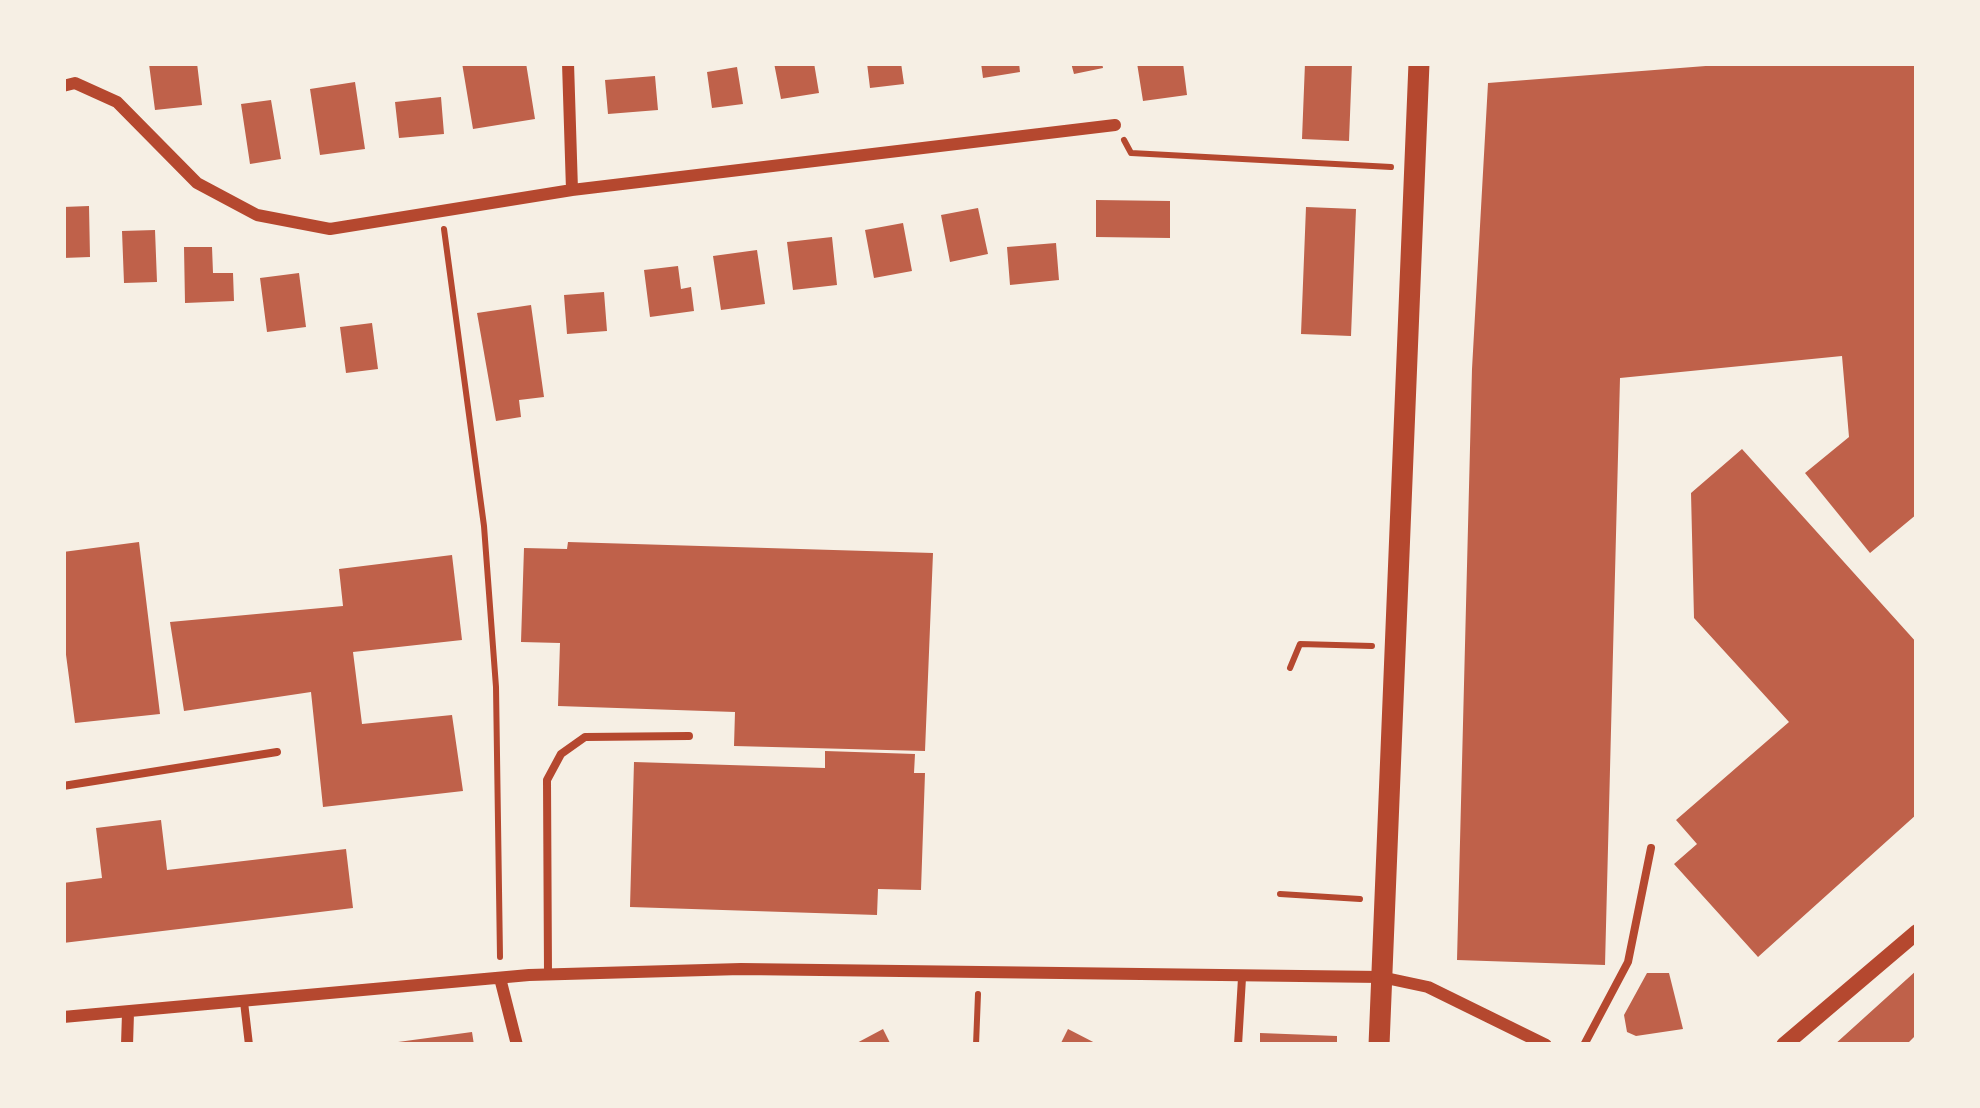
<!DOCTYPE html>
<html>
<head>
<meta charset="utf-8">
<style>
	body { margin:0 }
	#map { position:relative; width:1980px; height:1108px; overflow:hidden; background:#f6efe4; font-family:Jost,sans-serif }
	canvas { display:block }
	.frame { position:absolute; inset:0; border:66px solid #f6efe4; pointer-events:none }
</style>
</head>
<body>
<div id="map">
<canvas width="1980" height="1108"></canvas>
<div class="frame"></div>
</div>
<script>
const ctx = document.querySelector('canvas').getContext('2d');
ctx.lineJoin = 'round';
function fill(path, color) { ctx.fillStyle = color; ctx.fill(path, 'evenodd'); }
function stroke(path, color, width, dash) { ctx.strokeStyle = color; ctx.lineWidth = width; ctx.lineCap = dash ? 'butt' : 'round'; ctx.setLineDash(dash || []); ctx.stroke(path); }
const building = new Path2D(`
	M197 63 202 105 155 110 149 64Z
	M462 63H526L535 119 473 129Z
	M774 63H814L819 93 781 99Z
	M867 63H901L904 84 870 88Z
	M981 63H1019L1020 72 983 78Z
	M1071 63H1102L1103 68 1074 74Z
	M1137 63H1183L1187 95 1143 101Z
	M1305 63H1352L1349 141 1302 139Z
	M1744 63H1917V514L1870 553 1805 473 1849 437 1842 356 1620 378 1605 965 1457 960 1472 369 1488 83Z
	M737 67 743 104 712 108 707 72Z
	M655 76 658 110 608 114 605 80Z
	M355 82 365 149 320 155 310 89Z
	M441 97 444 134 399 138 395 102Z
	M271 100 281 159 250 164 241 104Z
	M1096 200 1170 201V238L1096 237Z
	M89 206 90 257 63 258V207Z
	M1306 207 1356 209 1351 336 1301 334Z
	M978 208 988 254 950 262 941 215Z
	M903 223 912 271 874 278 865 230Z
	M155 230 157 282 124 283 122 231Z
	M832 237 837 285 793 290 787 242Z
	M1056 243 1059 280 1010 285 1007 247Z
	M184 247H212L213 273H233L234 301 185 303Z
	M757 250 765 304 721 310 713 256Z
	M678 266 681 289 691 287 694 311 650 317 644 270Z
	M299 273 306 327 267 332 260 278Z
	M604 292 607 331 567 334 564 295Z
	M531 305 544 397 519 400 521 417 496 421 477 313Z
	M372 323 378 369 346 373 340 327Z
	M1742 449 1917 643V814L1758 957 1674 864 1697 844 1676 820 1789 722 1694 618 1691 493Z
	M139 542 160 714 75 723 63 632V552Z
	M568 542 933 553 925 751 734 746 735 712 558 706 560 643 521 642 524 548 567 549Z
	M452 555 462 640 353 652 362 724 452 715 463 791 323 807 311 692 184 711 170 622 343 606 339 569Z
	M825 751 915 754 914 773H925L921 890 878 889 877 915 630 907 634 762 825 768Z
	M161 820 167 870 346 849 353 908 63 943V883L102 878 96 828Z
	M1917 970V1034L1906 1045H1834Z
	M1647 973H1669L1683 1029 1636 1036 1627 1032 1624 1015Z
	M883 1029 891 1045H853Z
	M1068 1029 1099 1045H1060Z
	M472 1032 474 1045H398V1042Z
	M1260 1033 1337 1036V1045H1260Z`);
const path = new Path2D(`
	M1124 140 1131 153 1391 167
	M444 229 484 526 496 687 500 957
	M1290 668 1300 644 1372 646
	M1280 894 1360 899
	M976 1045 978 994`);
const service = new Path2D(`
	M63 786 277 752
	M548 974 547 780 561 754 585 737 689 736
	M244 1002 249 1045
	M1238 1045 1242 978
	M1584 1045 1628 962 1651 848`);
const minor = new Path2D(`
	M568 63 572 190 1115 125
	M63 86 75 83 117 102 197 183 257 215 330 229 572 190
	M500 978 517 1045
	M63 1017 529 975 741 969 1381 977 1428 987 1546 1045
	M127 1045 128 1013`);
const tertiary = new Path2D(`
	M1784 1045 1917 932`);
const primary = new Path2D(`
	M1379 1045 1419 63`);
fill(building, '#bf614a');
stroke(path, '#b5482f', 6);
stroke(service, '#b5482f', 8);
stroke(minor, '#b5482f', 12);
stroke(tertiary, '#b5482f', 16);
stroke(primary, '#b5482f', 21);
</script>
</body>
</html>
